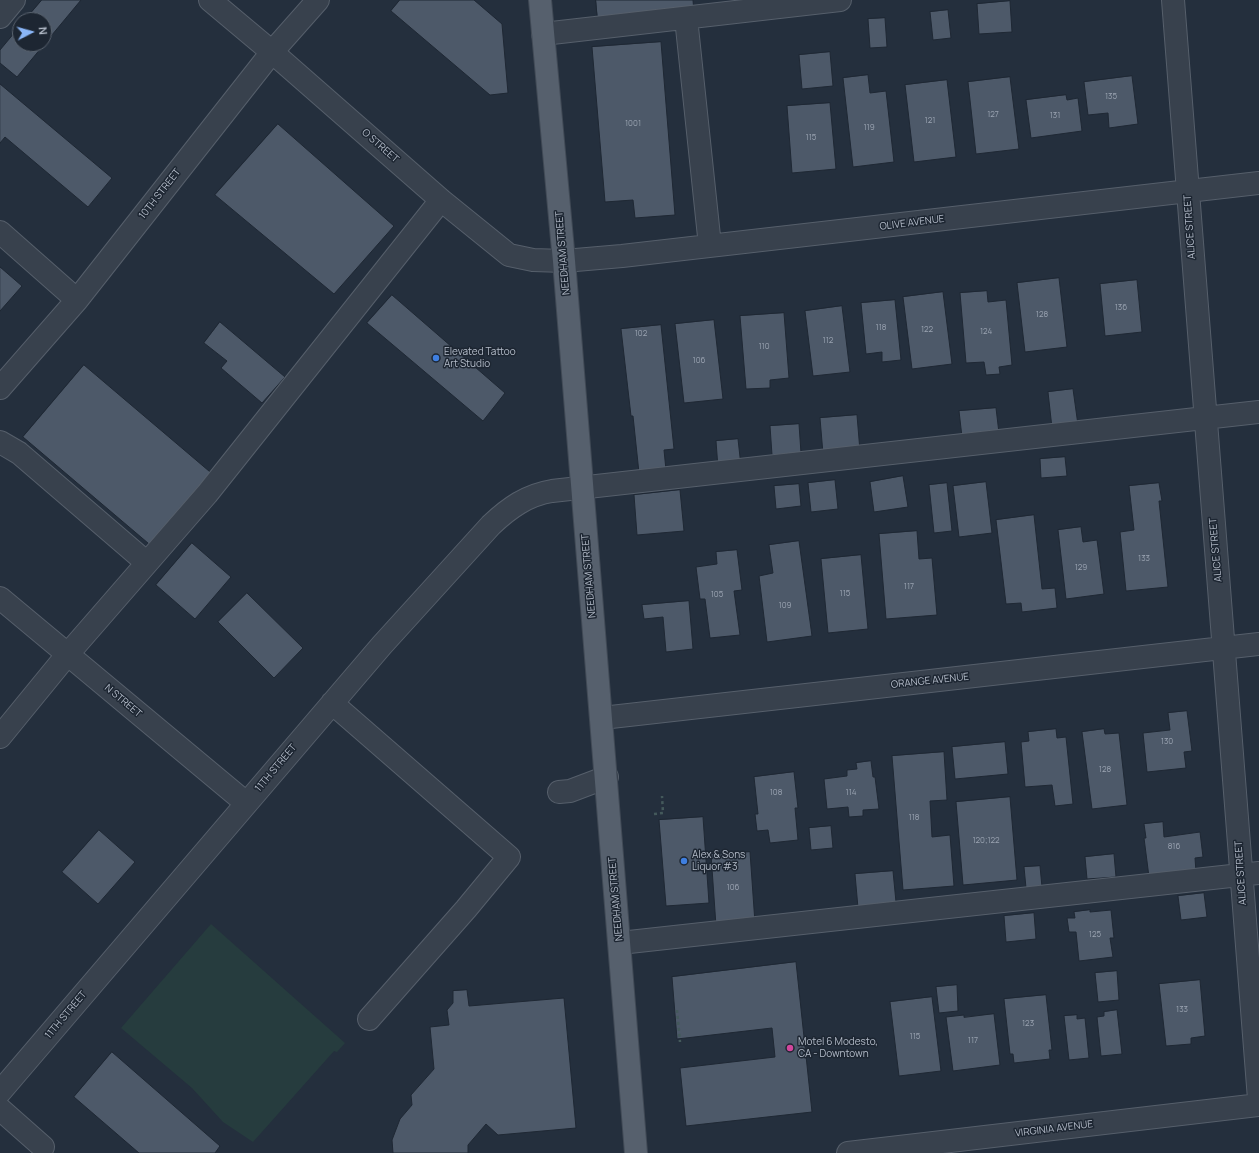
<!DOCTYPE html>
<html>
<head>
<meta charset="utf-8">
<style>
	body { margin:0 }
	#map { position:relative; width:1259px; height:1153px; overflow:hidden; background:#242f3d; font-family:Manrope,sans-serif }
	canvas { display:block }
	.north { position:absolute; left:12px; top:12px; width:40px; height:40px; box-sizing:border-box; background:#1d2632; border:1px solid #59626e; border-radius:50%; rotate:84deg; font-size:11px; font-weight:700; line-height:16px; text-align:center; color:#b4bcc9 }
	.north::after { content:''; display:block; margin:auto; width:14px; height:18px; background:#8ab6f7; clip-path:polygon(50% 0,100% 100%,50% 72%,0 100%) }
</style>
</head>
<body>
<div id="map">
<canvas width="1259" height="1153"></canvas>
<div class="north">N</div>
</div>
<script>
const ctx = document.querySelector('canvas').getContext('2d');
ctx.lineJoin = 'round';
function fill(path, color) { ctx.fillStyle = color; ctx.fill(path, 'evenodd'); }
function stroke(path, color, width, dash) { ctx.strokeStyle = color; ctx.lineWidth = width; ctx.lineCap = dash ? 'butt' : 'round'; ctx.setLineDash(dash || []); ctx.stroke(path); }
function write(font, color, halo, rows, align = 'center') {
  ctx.font = font + ' Manrope,sans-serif'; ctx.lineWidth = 3; ctx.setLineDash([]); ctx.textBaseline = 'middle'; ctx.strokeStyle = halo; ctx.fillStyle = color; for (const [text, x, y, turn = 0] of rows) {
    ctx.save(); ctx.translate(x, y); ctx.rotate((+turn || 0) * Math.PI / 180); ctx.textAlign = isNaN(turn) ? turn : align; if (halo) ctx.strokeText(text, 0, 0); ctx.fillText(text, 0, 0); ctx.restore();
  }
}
const green = new Path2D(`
	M211 924 345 1043 337 1052 334 1051 253 1142 223 1122 192 1088 121 1028Z`);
const building = new Path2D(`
	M42 0H81L17 77 0 63V50L20 26V44H44V20H25Z
	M400 0H474L502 24 508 93 490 95 391 11Z
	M596 0H693L694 13 598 22Z
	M1010 1 1012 32 979 34 977 4Z
	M948 10 951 38 933 40 930 12Z
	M885 18 887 47 870 48 868 19Z
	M661 42 675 215 635 218 633 200 605 202 592 47Z
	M830 52 833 86 802 89 799 55Z
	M868 75 870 93 886 91 894 162 853 167 843 78Z
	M1132 76 1138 124 1109 128 1108 113 1088 115 1084 82Z
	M1010 77 1019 149 976 154 968 82Z
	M947 80 956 157 914 162 905 85Z
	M0 84 112 178 88 207 5 137 0 143Z
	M1066 95 1067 100 1078 98 1082 131 1031 138 1026 100Z
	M830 103 836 169 792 173 787 106Z
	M278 124 394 226 334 294 215 195Z
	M0 267 22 286 0 311Z
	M1059 278 1067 347 1025 352 1017 283Z
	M1137 280 1142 332 1105 336 1100 284Z
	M987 291 988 302 1006 300 1012 365 999 367 1000 374 986 375 984 362 966 363 960 293Z
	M943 292 952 364 912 369 903 297Z
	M392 295 505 393 483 421 367 323Z
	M895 300 901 360 882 362V352L866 354 861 303Z
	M842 306 850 372 813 376 805 311Z
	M784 313 789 378 770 380V388L746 389 740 316Z
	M714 320 723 399 684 403 675 324Z
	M220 322 285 377 262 403 221 368 227 361 204 343Z
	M661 325 674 449 664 450 666 470 639 473 633 416H631L621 329Z
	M84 365 216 477 155 549 23 437Z
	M1073 389 1078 425 1052 428 1048 392Z
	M996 408 999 433 962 437 959 411Z
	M857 415 860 451 823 454 820 418Z
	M799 424 801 453 772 455 770 426Z
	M738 439 741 466 718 468 716 441Z
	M1065 457 1067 476 1041 478 1040 459Z
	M903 476 908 507 874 512 870 482Z
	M835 480 838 509 811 512 808 483Z
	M986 482 992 533 959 537 953 486Z
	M947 483 952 531 934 533 929 485Z
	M1159 483 1162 501H1159L1168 587 1126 591 1120 532 1134 530 1129 486Z
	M799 484 801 506 776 509 774 486Z
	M680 490 684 531 637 535 634 495Z
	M1034 515 1042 589 1055 588 1057 608 1022 612 1021 603 1006 604 996 520Z
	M1081 527 1083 542 1097 540 1104 594 1066 599 1058 530Z
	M917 531 919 559 932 558 937 615 886 619 879 534Z
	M799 541 812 636 767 642 759 576 773 573 769 545Z
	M192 543 231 577 195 619 156 585Z
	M737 550 742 590 734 591 740 635 710 638 705 599H700L696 567 717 564 716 552Z
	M861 555 868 629 828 633 821 559Z
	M247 593 303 648 274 678 218 622Z
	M689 601 693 649 666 652 663 617 644 619 642 605Z
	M1187 711 1192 751 1184 752 1186 768 1147 772 1143 733 1170 730 1168 713Z
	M1056 729 1057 738 1066 737 1073 804 1055 806 1052 785 1025 787 1021 742 1029 741 1028 732Z
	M1104 729 1105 734 1119 733 1127 805 1092 809 1082 732Z
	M1005 742 1008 774 955 779 952 747Z
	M944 752 947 800 930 801 932 837 950 835 954 886 903 890 892 756Z
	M871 761 873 777H875L879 809 863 810V816L849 817 848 807 827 809 824 779 847 776V770L857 769 856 763Z
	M794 772 798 808H795L798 840 770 843 768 830 757 831 755 814H758L754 777Z
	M1010 797 1017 880 963 885 956 802Z
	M703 817 709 903 666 906 659 820Z
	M1163 822 1164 837 1200 832 1203 857 1195 858 1196 872 1149 877 1144 838H1146L1144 824Z
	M831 826 833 848 811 850 809 828Z
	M99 830 135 862 98 904 62 872Z
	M750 852 755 923 716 926 711 854Z
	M1114 854 1116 877 1087 879 1085 857Z
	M1040 866 1042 887 1026 888 1024 867Z
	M893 871 896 902 858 908 855 874Z
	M1204 893 1207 917 1181 920 1178 896Z
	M1090 910V912L1111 910 1114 938H1110L1113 957 1079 961 1076 932H1069L1067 918H1075L1074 912Z
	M1034 913 1036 939 1006 942 1004 916Z
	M796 962 812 1112 686 1126 680 1068 775 1057 772 1028 677 1039 672 977Z
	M1117 971 1119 1000 1098 1002 1095 973Z
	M1200 980 1205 1036 1191 1038V1044L1166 1046 1159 984Z
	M957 985 958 1011 939 1013 936 987Z
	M467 990 469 1006 564 998 576 1128 498 1135 486 1124 468 1145V1153H393L392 1140 400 1119 412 1105 411 1095 434 1069 430 1027 449 1025 447 1010 453 1003V991Z
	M1046 995 1052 1050H1049L1050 1059 1014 1063 1013 1054H1010L1004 999Z
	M932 997 941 1071 899 1076 890 1002Z
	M1117 1010 1122 1054 1101 1056 1097 1017 1104 1016V1012Z
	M994 1014 1000 1065 953 1071 946 1017 964 1015V1017Z
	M1077 1015V1019L1085 1018 1089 1058 1069 1060 1064 1016Z
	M112 1052 220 1146 215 1153H139L74 1097Z`);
const path = new Path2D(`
	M654 814 663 813 662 796
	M677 1010 680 1042`);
const minor = new Path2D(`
	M210 0 272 52 441 200 509 255 533 260 564 261 622 256 1259 183
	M1173 0 1259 1099
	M0 17 14 0
	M686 18 710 246
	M543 34 840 0
	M0 232 77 300
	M0 388 77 300 272 52 318 0
	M0 442 19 453 147 563
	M0 598 246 803
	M332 703 509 857 466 909 369 1019
	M602 718 1259 644
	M0 737 67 655 207 494 441 200
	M559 792 570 791 607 777
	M620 943 1259 873
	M0 1092 382 645 491 525C509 508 527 495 552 491L1259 412
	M0 1109 43 1147
	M848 1153 1259 1105`);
const major = new Path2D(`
	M540 0 564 261 636 1153`);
const markers = [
	[436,358,4,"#3f7fe0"],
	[684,861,4,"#3f7fe0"],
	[790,1048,4,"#d1479c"]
];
const numberNames = [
	["135",1111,97],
	["127",993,115],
	["131",1055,116],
	["121",930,121],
	["1001",633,124],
	["119",869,128],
	["115",811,138],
	["136",1121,308],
	["128",1042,315],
	["118",881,328],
	["122",927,330],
	["124",986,332],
	["102",641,334],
	["112",828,341],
	["110",764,347],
	["106",699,361],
	["133",1144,559],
	["129",1081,568],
	["117",909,587],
	["115",845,594],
	["105",717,595],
	["109",785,606],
	["130",1167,742],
	["128",1105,770],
	["108",776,793],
	["114",851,793],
	["118",914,818],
	["120;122",986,841],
	["816",1174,847],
	["106",733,888],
	["125",1095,935],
	["133",1182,1010],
	["123",1028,1024],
	["115",915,1037],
	["117",973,1041]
];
const streetNames = [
	["O STREET",380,146,41],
	["10TH STREET",160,194,-52],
	["OLIVE AVENUE",912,223,-7],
	["ALICE STREET",1190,227,-94],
	["NEEDHAM STREET",563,253,-95],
	["ALICE STREET",1216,550,-95],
	["NEEDHAM STREET",589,576,-95],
	["ORANGE AVENUE",930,681,-6],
	["N STREET",123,701,40],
	["11TH STREET",276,768,-50],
	["ALICE STREET",1241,873,-94],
	["NEEDHAM STREET",616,899,-95],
	["11TH STREET",66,1015,-50],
	["VIRGINIA AVENUE",1054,1129,-7]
];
const poiNames = [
	["Elevated Tattoo",444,352],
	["Art Studio",444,364],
	["Alex & Sons",692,855],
	["Liquor #3",692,867],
	["Motel 6 Modesto,",798,1042],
	["CA - Downtown",798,1054]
];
fill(green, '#263c3e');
fill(building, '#4d5969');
stroke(building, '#1f2834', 1);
stroke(minor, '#565f6b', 24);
stroke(major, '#414a56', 24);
stroke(path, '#44595b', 2.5, [3, 3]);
stroke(minor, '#38414d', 22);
stroke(major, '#56606d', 22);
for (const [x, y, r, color] of markers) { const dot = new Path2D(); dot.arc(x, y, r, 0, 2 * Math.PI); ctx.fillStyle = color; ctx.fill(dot); stroke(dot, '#1d2632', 1.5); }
write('8px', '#9aa3b1', null, numberNames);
write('10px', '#b4bcc9', '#1d2632', streetNames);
write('10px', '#b4bcc9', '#1d2632', poiNames, 'left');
</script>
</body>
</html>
